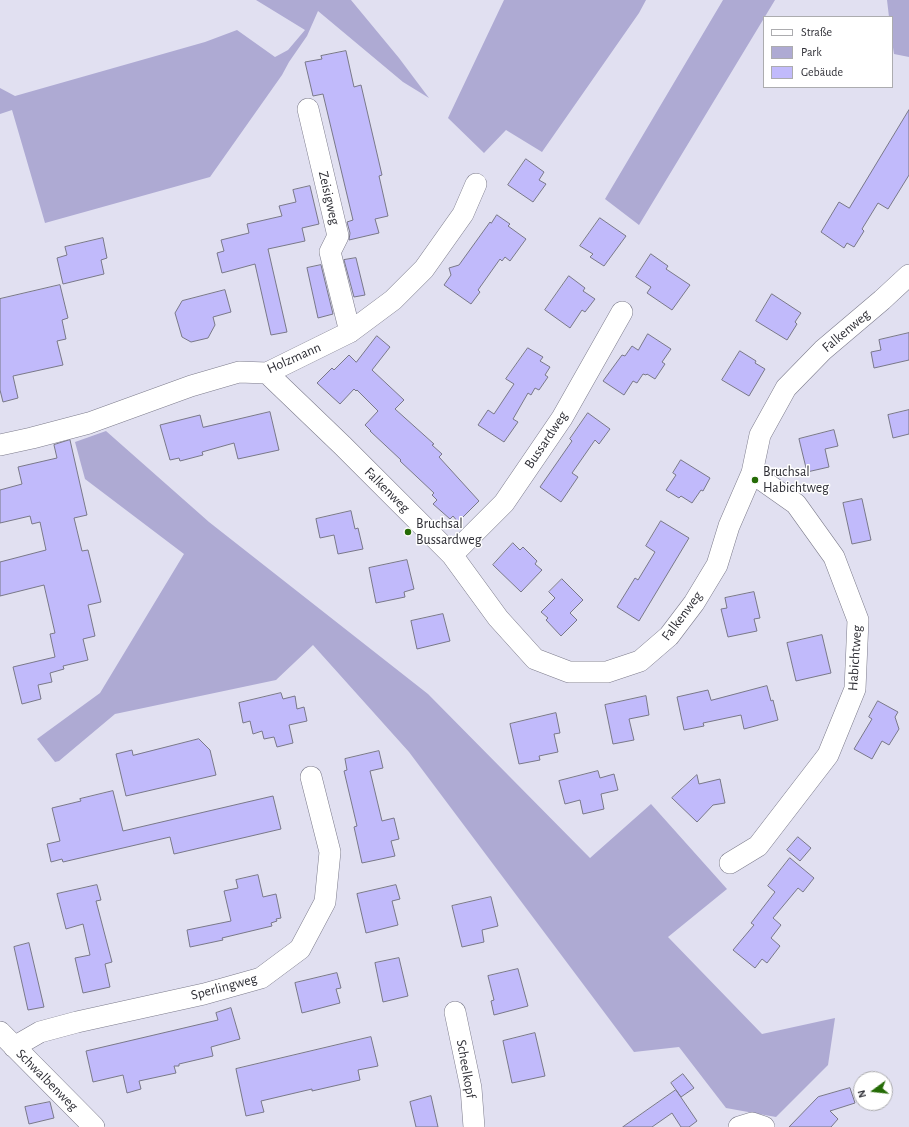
<!DOCTYPE html>
<html>
<head>
<meta charset="utf-8">
<style>
	body { margin:0 }
	#map { position:relative; width:909px; height:1127px; overflow:hidden; background:#e1e0f1; font-family:"Alegreya Sans",sans-serif }
	canvas { display:block }
	.legend { position:absolute; left:763px; top:16px; width:130px; height:72px; box-sizing:border-box; background:#fff; border:1px solid #acacaf; margin:0; padding:5px 7px; list-style:none; font-size:12px; color:#2f2f36 }
	.legend li { display:flex; align-items:center; gap:8px; height:20px }
	.legend b { width:20px; border:1px solid #acacaf }
	.north { position:absolute; left:853px; top:1071px; width:40px; height:40px; box-sizing:border-box; background:#fff; border:1px solid #acacaf; border-radius:50%; rotate:255deg; font-size:11px; font-weight:700; line-height:16px; text-align:center; color:#2f2f36 }
	.north::after { content:''; display:block; margin:auto; width:14px; height:18px; background:#256b06; clip-path:polygon(50% 0,100% 100%,50% 72%,0 100%) }
</style>
</head>
<body>
<div id="map">
<canvas width="909" height="1127"></canvas>
<ul class="legend">
<li><b style="height:5px;background:#fff"></b>Straße</li>
<li><b style="height:11px;background:#aeaad3"></b>Park</li>
<li><b style="height:11px;background:#c1bafb"></b>Gebäude</li>
</ul>
<div class="north">N</div>
</div>
<script>
const ctx = document.querySelector('canvas').getContext('2d');
ctx.lineJoin = 'round';
function fill(path, color) { ctx.fillStyle = color; ctx.fill(path, 'evenodd'); }
function stroke(path, color, width, dash) { ctx.strokeStyle = color; ctx.lineWidth = width; ctx.lineCap = dash ? 'butt' : 'round'; ctx.setLineDash(dash || []); ctx.stroke(path); }
function write(font, color, halo, rows, align = 'center') {
  ctx.font = font + ' "Alegreya Sans",sans-serif'; ctx.lineWidth = 3; ctx.setLineDash([]); ctx.textBaseline = 'middle'; ctx.strokeStyle = halo; ctx.fillStyle = color; for (const [text, x, y, turn = 0] of rows) {
    ctx.save(); ctx.translate(x, y); ctx.rotate((+turn || 0) * Math.PI / 180); ctx.textAlign = isNaN(turn) ? turn : align; if (halo) ctx.strokeText(text, 0, 0); ctx.fillText(text, 0, 0); ctx.restore();
  }
}
const green = new Path2D(`
	M256 0H351L399 58 429 98 403 82 318 11 307 36 289 62 282 75 210 177 45 223 12 110 0 114V88L15 96 205 42 237 30 275 57 288 50 305 30Z
	M504 0H646L639 13 542 152 506 130 484 153 448 118Z
	M723 0H775L639 225 605 199Z
	M887 0H909V57L894 54 892 41V17H889Z
	M106 431 209 522 428 694 590 858 651 804 727 889 668 937 762 1034 835 1018 828 1065 776 1117 726 1108 679 1047 634 1052 409 752 313 645 276 680 115 714 59 761 55 762 37 739 100 693 184 554 85 479 75 442Z`);
const building = new Path2D(`
	M346 51 354 87 361 85 382 175 379 176 388 216 375 219 379 233 349 240 350 233 347 222 353 220 323 94 313 96 305 62 322 59 321 56Z
	M909 110V175L888 209 878 203 862 229 864 231 854 247 847 243 844 248 821 232 839 202 849 208Z
	M526 159 544 172 539 180 546 184 533 202 508 185Z
	M310 186 319 224 302 228 305 241 268 249 287 332 271 335 255 264 222 273 217 253 224 251 221 240 249 233 247 224 282 216 279 206 296 202 293 190Z
	M497 215 510 224 508 226 526 239 510 261 505 257 502 261 500 259 478 290 480 292 471 304 444 285 451 275 449 268 459 265 490 222 491 223Z
	M600 218 626 236 604 266 590 257 593 254 580 246Z
	M103 238 107 258 101 260 104 274 63 284 57 258 67 255 65 247Z
	M651 254 668 266 666 269 690 285 672 310 647 293 651 287 636 277Z
	M356 258 365 295 354 297 344 260Z
	M321 265 333 314 318 318 307 268Z
	M569 276 585 288 583 291 595 299 585 312 582 310 570 328 545 310Z
	M60 285 68 318 62 320 66 339 57 341 63 365 13 376 18 398 3 402 0 390V299Z
	M225 290 231 312 213 317 215 325 208 338 191 342 182 337 175 313 182 301Z
	M772 294 801 313 795 322 797 324 787 340 756 321Z
	M909 333V360L874 368 871 352 881 350 879 340Z
	M648 334 671 349 662 362 665 364 655 379 647 374 646 375 643 374 637 383 633 381 624 395 603 381 622 355 625 356 632 346 638 350Z
	M377 336 390 347 372 370 404 400 395 409 434 444 432 445 442 454 439 457 479 501 458 522 453 516 450 519 433 504 437 500 432 495 434 493 400 461 401 460 370 431H371L365 425 378 411 357 390 356 391 354 389 340 404 317 383 332 368 334 370 349 355 356 362Z
	M528 348 543 357 540 361 550 367 545 375 548 377 539 390 535 388 531 395 528 393 513 419 518 422 504 442 478 425 488 410 494 414 514 384 506 379Z
	M740 351 756 361 755 363 765 369 749 396 722 380Z
	M909 410V434L893 438 888 415Z
	M270 412 279 450 238 459 234 443 202 452 203 455 180 461 179 458 170 460 160 425 200 415 203 427Z
	M588 413 610 429 599 444 595 440 572 473 578 477 561 502 540 487 572 441 570 439Z
	M834 430 838 446 825 449 829 467 807 472 799 439Z
	M70 440 87 515 74 518 82 551 88 550 101 602 88 605 95 636 83 639 88 660 63 666 64 669 50 673 52 682 38 685 41 699 22 704 13 667 55 657 50 634 55 633 44 585 0 596V562L46 550 40 522 32 524 30 516 0 523V490L22 484 18 467 57 458 54 445Z
	M681 460 710 478 703 491 701 490 692 503 681 496 679 498 666 490 676 475 673 473Z
	M862 499 871 540 852 544 843 503Z
	M351 511 355 529 358 528 363 549 338 554 334 535 320 538 316 519Z
	M661 521 689 538 639 621 617 607 635 578 638 580 655 552 646 546Z
	M513 543 520 550 523 547 537 561 535 564 542 570 521 592 493 565Z
	M407 560 414 589 404 592 405 597 376 603 369 568Z
	M562 579 583 600 570 613 577 620 561 636 546 620 548 618 541 612 555 598 549 592Z
	M754 592 760 618 754 619 757 631 728 637 721 609 727 608 725 598Z
	M443 614 450 641 417 649 411 621Z
	M822 635 831 673 796 681 787 643Z
	M767 686 771 701 773 700 778 720 744 729 741 715 703 723 704 726 684 730 677 697 708 690 711 700Z
	M281 693 283 699 295 696 297 709 304 707 307 721 289 725 293 743 277 747 274 737 264 739 262 731 253 734 250 721 243 723 239 703Z
	M646 696 649 715 629 719 634 740 613 744 605 705Z
	M878 701 898 712 895 717 899 729 889 745 882 741 872 759 854 749 872 719 869 717Z
	M556 713 560 733 554 734 558 752 539 756 540 760 519 764 510 724Z
	M199 739 210 750 216 775 126 796 116 754 132 750 133 755Z
	M379 751 383 768 370 771 382 821 394 818 399 839 391 841 395 856 362 863 354 827 357 826 344 771 347 770 345 759Z
	M598 771 600 778 614 774 618 790 601 794 604 809 583 814 580 800 565 804 559 781Z
	M697 775 699 784 720 779 725 803 713 805 697 822 672 798Z
	M113 791 123 831 273 796 281 829 174 854 170 837 63 862 62 859 51 862 47 844 60 841 52 808 81 801 80 799Z
	M798 837 811 848 800 861 787 850Z
	M790 858 814 878 803 892 798 888 773 918 781 925 771 938 780 946 767 963 762 959 755 968 733 950 754 925 751 923 775 892 768 886Z
	M258 875 263 897 276 894 281 918 276 919 277 921 271 923 272 926 222 938 223 940 190 947 187 930 231 921 224 891 238 888 236 880Z
	M97 885 101 900 96 901 112 962 105 964 110 987 83 993 75 958 90 955 83 924 66 929 57 894Z
	M396 885 400 899 392 901 398 925 366 933 357 894Z
	M491 897 498 926 482 930 484 942 462 947 452 906Z
	M29 943 44 1007 28 1010 14 947Z
	M399 958 408 996 383 1002 375 963Z
	M518 969 528 1006 494 1015 491 1001 494 1000 488 976Z
	M337 973 341 988 336 989 340 1003 302 1013 295 983Z
	M231 1008 240 1039 211 1047 213 1056 179 1064V1066H174L176 1073 139 1081 141 1089 127 1093 123 1075 93 1082 86 1051 218 1020 216 1013Z
	M535 1033 545 1076 512 1083 503 1041Z
	M371 1037 378 1066 358 1070 360 1080 312 1091V1089L261 1101 264 1112 246 1116 236 1069Z
	M683 1074 694 1088 681 1097 671 1083Z
	M850 1088 855 1103 830 1111 838 1119 831 1127H789L818 1097Z
	M676 1090 697 1121 689 1127H681L672 1113 652 1127H623Z
	M431 1096 438 1127H416L410 1102Z
	M50 1102 54 1118 29 1124 25 1107Z`);
const street = new Path2D(`
	M308 109 338 236 330 252 350 332
	M267 373 343 446 452 555 498 618 535 659 569 672H607L640 661 669 636 694 603 717 565 729 526 752 473 760 435 786 388 823 350 882 300 909 275
	M0 445 32 438 89 423 191 386 239 372 267 373 350 332 393 300 424 269 463 214 476 184
	M452 555 504 503 562 418 622 312
	M730 863 758 846 828 755 855 689 858 620 834 557 796 504 752 473
	M455 1012 471 1088 474 1127
	M0 1032 94 1127
	M14 1047 40 1032 77 1022 204 994 261 978 300 949 325 902 330 852 311 777
	M739 1127 752 1123 764 1127`);
const markers = [
	[755,480,4,"#256b06"],
	[408,532,4,"#256b06"]
];
const streetNames = [
	["Zeisigweg",329,198,77],
	["Falkenweg",846,331,-40],
	["Holzmann",294,358,-24],
	["Bussardweg",546,440,-56],
	["Falkenweg",387,490,45],
	["Falkenweg",682,616,-53],
	["Habichtweg",855,658,-86],
	["Sperlingweg",224,987,-15],
	["Scheelkopf",466,1069,80],
	["Schwalbenweg",47,1080,45]
];
const poiNames = [
	["Bruchsal",763,472],
	["Habichtweg",763,488],
	["Bruchsal",416,524],
	["Bussardweg",416,540]
];
fill(green, '#aeaad3');
fill(building, '#c1bafb');
stroke(building, '#797888', 1);
stroke(street, '#7c7b8b', 22);
stroke(street, '#fff', 21);
for (const [x, y, r, color] of markers) { const dot = new Path2D(); dot.arc(x, y, r, 0, 2 * Math.PI); ctx.fillStyle = color; ctx.fill(dot); stroke(dot, '#fff', 1.5); }
write('14px', '#2f2f36', '#fff', streetNames);
write('14px', '#2f2f36', '#fff', poiNames, 'left');
</script>
</body>
</html>
